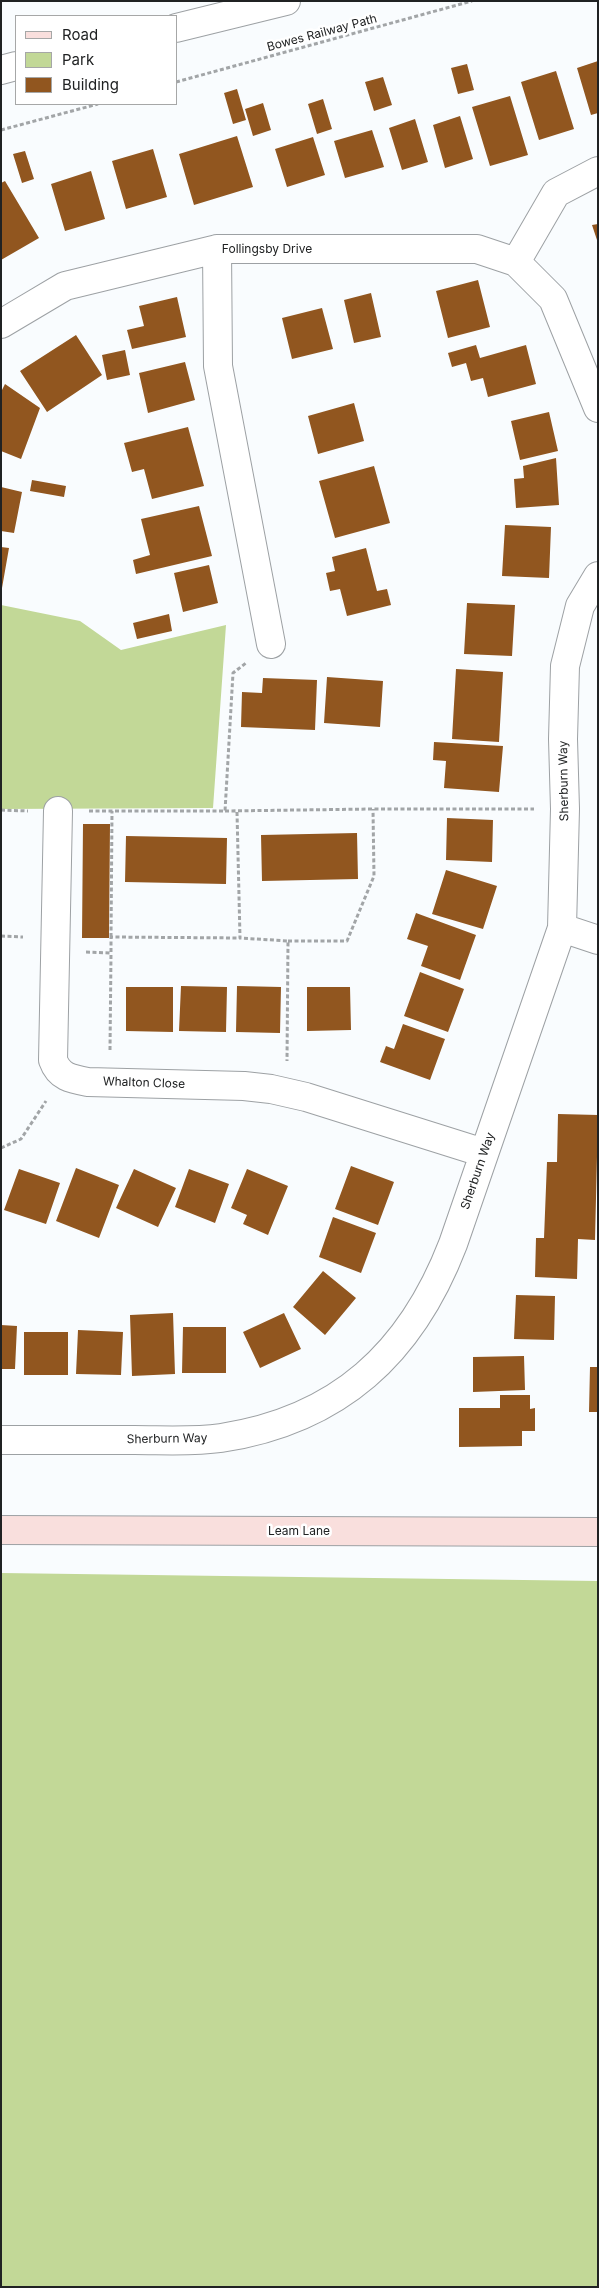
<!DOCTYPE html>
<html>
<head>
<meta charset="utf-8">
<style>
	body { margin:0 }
	#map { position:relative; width:599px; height:2288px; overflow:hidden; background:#f9fcfe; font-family:Inter,sans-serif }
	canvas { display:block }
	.frame { position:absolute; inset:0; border:2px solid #202223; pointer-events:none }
	.legend { position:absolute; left:15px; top:15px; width:162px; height:90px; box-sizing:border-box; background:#fff; border:1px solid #a6a7a7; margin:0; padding:6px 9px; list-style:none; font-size:15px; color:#202223 }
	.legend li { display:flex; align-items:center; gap:10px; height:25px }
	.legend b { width:25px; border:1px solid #a6a7a7 }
</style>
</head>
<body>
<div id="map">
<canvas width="599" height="2288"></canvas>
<div class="frame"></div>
<ul class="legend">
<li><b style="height:6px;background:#f9dfdd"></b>Road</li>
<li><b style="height:14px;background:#c2d897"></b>Park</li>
<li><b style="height:14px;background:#91561f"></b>Building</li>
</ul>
</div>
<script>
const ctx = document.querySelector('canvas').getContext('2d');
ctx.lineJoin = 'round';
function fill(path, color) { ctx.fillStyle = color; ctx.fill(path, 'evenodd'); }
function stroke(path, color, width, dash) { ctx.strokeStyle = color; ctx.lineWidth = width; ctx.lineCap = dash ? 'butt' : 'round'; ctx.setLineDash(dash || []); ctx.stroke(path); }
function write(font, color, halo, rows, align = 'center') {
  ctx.font = font + ' Inter,sans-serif'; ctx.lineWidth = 5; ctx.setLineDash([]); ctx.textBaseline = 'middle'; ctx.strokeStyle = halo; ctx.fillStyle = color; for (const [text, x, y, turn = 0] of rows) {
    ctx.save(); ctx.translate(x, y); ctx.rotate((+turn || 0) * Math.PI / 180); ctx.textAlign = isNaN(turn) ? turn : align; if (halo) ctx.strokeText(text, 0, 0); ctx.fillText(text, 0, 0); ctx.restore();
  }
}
const green = new Path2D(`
	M1 605 80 621 121 650 226 625 213 808 1 809Z
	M1 1573 598 1581V2287H1Z`);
const building = new Path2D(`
	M598 61V113L591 115 577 68Z
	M467 64 474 90 458 94 451 68Z
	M556 71 574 129 539 140 521 82Z
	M383 77 392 105 374 111 365 82Z
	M237 89 246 120 233 124 224 93Z
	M510 96 528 155 490 166 472 107Z
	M323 99 332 129 317 134 308 104Z
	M263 103 271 130 253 136 245 109Z
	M460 116 473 159 445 168 433 125Z
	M415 119 428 162 402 170 389 128Z
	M372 130 384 167 345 178 334 141Z
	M237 136 253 187 194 205 179 154Z
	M313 137 325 175 287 187 275 149Z
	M153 149 167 197 126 209 112 161Z
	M25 151 34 179 22 183 13 154Z
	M91 171 105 219 65 231 51 184Z
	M5 181 39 238 1 260V183Z
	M598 224V240H597L592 225Z
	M478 280 490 327 448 338 436 291Z
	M371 293 381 337 354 343 344 300Z
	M177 297 186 337 132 349 127 330 144 326 139 306Z
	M322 308 333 349 292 359 282 318Z
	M76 335 102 375 47 412 20 371Z
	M476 345 480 358 526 345 536 384 488 397 483 378 471 381 466 363 452 367 448 353Z
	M125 350 130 375 107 380 102 355Z
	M185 362 195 400 148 413 139 373Z
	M5 384 40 408 21 459 1 451V392Z
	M354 403 364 441 318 454 308 416Z
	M549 412 558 451 520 460 511 421Z
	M188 427 204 486 152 499 144 469 132 472 124 443Z
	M556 458 559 505 516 508 514 479 524 478 523 466Z
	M374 466 390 523 335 538 319 481Z
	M32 480 66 486 64 497 30 491Z
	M1 487 22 492 14 533 1 531Z
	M199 506 212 556 136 574 133 560 150 555 141 519Z
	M505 525 551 527 549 578 502 576Z
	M1 547 9 548 2 588H1Z
	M366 548 377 591 387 589 391 605 347 616 340 589 330 591 326 573 335 571 332 557Z
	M209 565 218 603 183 612 174 573Z
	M467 603 515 605 512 656 464 654Z
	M169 614 172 631 137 639 133 623Z
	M456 669 503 672 499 742 452 739Z
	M327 677 383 681 380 727 324 723Z
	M263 678 317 680 315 730 241 727 242 692 262 693Z
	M434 742 503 746 499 792 444 788 446 761 433 760Z
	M447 818 493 820 492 862 446 860Z
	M83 824H110L109 938H82Z
	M357 833 358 879 262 881 261 835Z
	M126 836 227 838 226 884 125 882Z
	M446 870 497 886 483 929 432 914Z
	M416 913 476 935 460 980 421 966 428 946 407 939Z
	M420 972 464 989 448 1032 404 1016Z
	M181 986 227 987 226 1032 179 1031Z
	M237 986 281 987 280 1033 236 1032Z
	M126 987H173V1032L126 1031Z
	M307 987H350L351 1030 307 1031Z
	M403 1024 445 1039 430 1080 380 1062 386 1046 394 1049Z
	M558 1114 598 1115 595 1240 578 1239 577 1279 535 1277 536 1238H544L547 1162H557Z
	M351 1166 394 1182 378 1225 335 1209Z
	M76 1168 119 1185 99 1238 56 1221Z
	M19 1169 60 1183 46 1224 4 1210Z
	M134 1169 176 1188 158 1227 116 1208Z
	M189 1169 229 1184 215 1223 175 1207Z
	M247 1169 288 1186 268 1235 243 1224 247 1215 231 1208Z
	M333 1217 376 1233 361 1273 319 1257Z
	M323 1271 356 1298 325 1335 293 1307Z
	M516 1295 555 1296 554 1340 514 1339Z
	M173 1313 175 1374 132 1376 130 1315Z
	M284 1313 301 1349 260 1368 243 1332Z
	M1 1325 17 1326 15 1369H1Z
	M183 1327H226V1373H182Z
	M78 1330 123 1332 121 1375 76 1374Z
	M24 1332H68V1375H24Z
	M524 1356 525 1390 473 1392V1357Z
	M590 1367H598V1412H589Z
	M500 1395H530V1409L535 1408V1431H522V1446L459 1447V1408H500Z`);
const path = new Path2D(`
	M176 82 472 1
	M1 130 98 104
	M1 810 28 811
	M89 811H225L233 673 246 663
	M225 811 373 809H534
	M237 812 240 938 288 941 287 1061
	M1 936 23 937
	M111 937 112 811
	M288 941H347L374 876 373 809
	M86 952 111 953V937L240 938
	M110 1050 111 953
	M1 1148 21 1139 46 1101`);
const minor = new Path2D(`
	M176 28 286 1
	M1 70 16 66
	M217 249 218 366 271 644
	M516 262 556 193 598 171
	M1 324 65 286 217 249H477L516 262 553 299 598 408
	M58 811 53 1060C59 1077 71 1079 88 1082L244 1086 271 1089 306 1097 484 1153
	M562 928 598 940
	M1 1440C46 1440 90 1440 134 1440 163 1440 193 1442 221 1438 339 1420 411 1353 453 1244L562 928 565 809 563 739 565 666 580 606 598 576`);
const secondary = new Path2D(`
	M1 1530 598 1532`);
const streetNames = [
	["Bowes Railway Path",322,33,-15],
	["Follingsby Drive",267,249],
	["Sherburn Way",564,781,-91],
	["Whalton Close",144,1083,2],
	["Sherburn Way",478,1171,-71],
	["Sherburn Way",167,1439,-1],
	["Leam Lane",299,1531]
];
fill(green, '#c2d897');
fill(building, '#91561f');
stroke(minor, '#9da1a4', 30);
stroke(secondary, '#9da1a4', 30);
stroke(path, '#a2a5a7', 3, [4, 2.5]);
stroke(minor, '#fff', 28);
stroke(secondary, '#f9dfdd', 28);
write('12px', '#202223', '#fff', streetNames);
</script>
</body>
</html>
